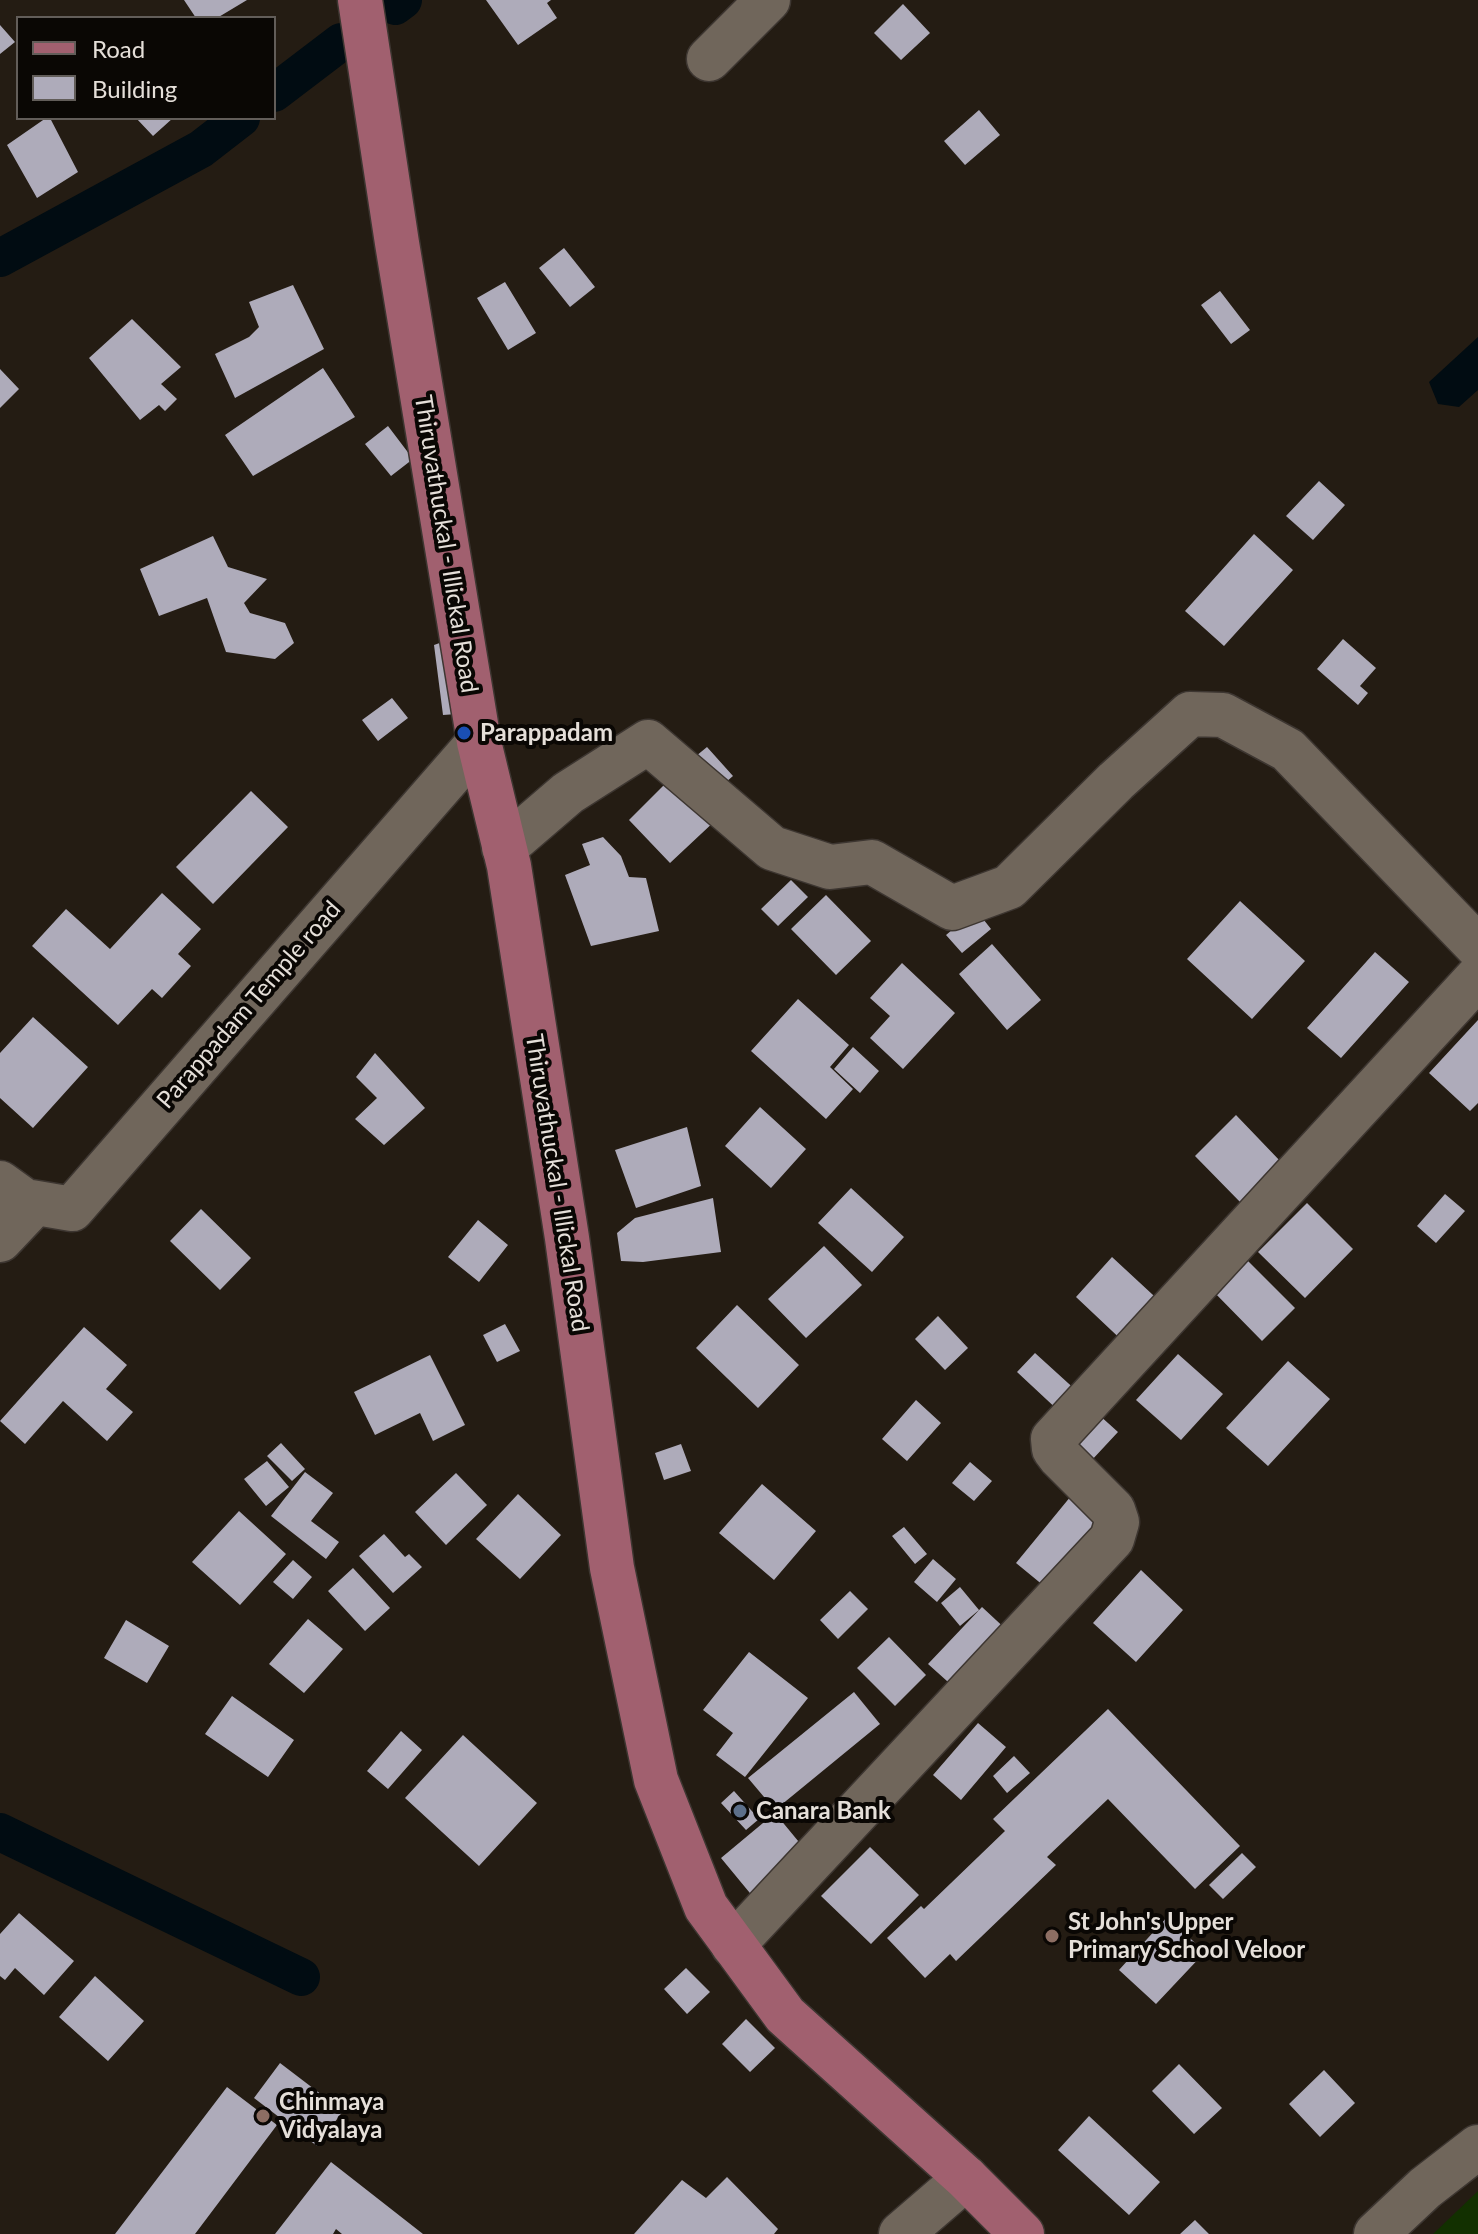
<!DOCTYPE html>
<html>
<head>
<meta charset="utf-8">
<style>
	body { margin:0 }
	#map { position:relative; width:1478px; height:2234px; overflow:hidden; background:#241c13; font-family:Lato,sans-serif }
	canvas { display:block }
	.legend { position:absolute; left:16px; top:16px; width:260px; height:104px; box-sizing:border-box; background:#0a0704; border:2px solid #625d59; margin:0; padding:10px 14px; list-style:none; font-size:24px; color:#e5dfd9 }
	.legend li { display:flex; align-items:center; gap:16px; height:40px }
	.legend b { width:40px; border:2px solid #625d59 }
</style>
</head>
<body>
<div id="map">
<canvas width="1478" height="2234"></canvas>
<ul class="legend">
<li><b style="height:10px;background:#a1606f"></b>Road</li>
<li><b style="height:22px;background:#aeabba"></b>Building</li>
</ul>
</div>
<script>
const ctx = document.querySelector('canvas').getContext('2d');
ctx.lineJoin = 'round';
function fill(path, color) { ctx.fillStyle = color; ctx.fill(path, 'evenodd'); }
function stroke(path, color, width, dash) { ctx.strokeStyle = color; ctx.lineWidth = width; ctx.lineCap = dash ? 'butt' : 'round'; ctx.setLineDash(dash || []); ctx.stroke(path); }
function write(font, color, halo, rows, align = 'center') {
  ctx.font = font + ' Lato,sans-serif'; ctx.lineWidth = 8; ctx.setLineDash([]); ctx.textBaseline = 'middle'; ctx.strokeStyle = halo; ctx.fillStyle = color; for (const [text, x, y, turn = 0] of rows) {
    ctx.save(); ctx.translate(x, y); ctx.rotate((+turn || 0) * Math.PI / 180); ctx.textAlign = isNaN(turn) ? turn : align; if (halo) ctx.strokeText(text, 0, 0); ctx.fillText(text, 0, 0); ctx.restore();
  }
}
const green = new Path2D(`
	M1478 2191V2234H1433Z`);
const water = new Path2D(`
	M1478 337V390L1459 407 1438 404 1429 382Z`);
const canal = new Path2D(`
	M395 6 403 0
	M274 93 341 42
	M0 258 201 149 241 118
	M0 1832 301 1977`);
const building = new Path2D(`
	M184 0H247L217 18H196Z
	M486 0H551L547 3 557 18 518 45Z
	M903 4 930 33 901 60 874 33Z
	M0 25 15 42 0 54Z
	M979 110 1000 135 965 165 944 141Z
	M46 118H50L78 172 37 198 7 145Z
	M136 118H173L153 136Z
	M564 248 595 287 570 307 539 268Z
	M505 282 536 333 508 350 477 298Z
	M293 285 324 349 235 398 215 354 249 337 259 327 249 302Z
	M1220 291 1250 330 1231 344 1201 305Z
	M132 319 181 367 161 384 177 399 165 411 159 405 140 420 89 358Z
	M323 368 355 417 253 476 225 435Z
	M0 369 19 389 0 408Z
	M388 426 413 459 391 476 365 444Z
	M1319 481 1345 505 1313 540 1286 516Z
	M1254 534 1293 570 1224 646 1185 611Z
	M213 536 228 567 267 579 244 603 250 613 285 623 294 643 275 659 226 652 207 598 159 616 140 569Z
	M1343 639 1376 668 1360 686 1368 693 1358 705 1317 669Z
	M448 640 457 714 443 715 434 645Z
	M392 698 408 718 378 741 362 720Z
	M707 747 733 776 705 800 679 770Z
	M674 775 717 819 670 863 629 820Z
	M251 791 288 827 213 904 176 867Z
	M603 837 621 856 629 877 646 878 659 931 591 946 565 875 590 865 582 844Z
	M791 880 808 897 778 926 761 909Z
	M162 893 201 929 178 954 191 966 162 998 152 989 118 1025 32 946 66 909 110 949Z
	M826 895 871 941 836 975 791 929Z
	M1240 901 1305 961 1252 1019 1187 959Z
	M976 910 991 929 962 953 946 935Z
	M992 944 1041 1000 1007 1030 959 974Z
	M1375 952 1409 982 1341 1058 1307 1028Z
	M902 963 955 1013 903 1069 870 1038 890 1016 870 998Z
	M798 999 849 1045 830 1067 853 1089 826 1119 751 1051Z
	M33 1017 88 1067 33 1128 0 1098V1053Z
	M1478 1020V1103L1470 1111 1429 1073Z
	M853 1047 879 1071 860 1093 834 1069Z
	M375 1053 425 1108 384 1145 355 1119 377 1098 356 1077Z
	M760 1107 806 1149 771 1188 725 1146Z
	M1236 1115 1282 1163 1241 1203 1195 1156Z
	M687 1127 701 1186 636 1208 615 1150Z
	M851 1188 904 1237 872 1272 818 1223Z
	M1445 1194 1465 1211 1436 1243 1417 1226Z
	M713 1198 721 1252 643 1262 621 1261 617 1233 635 1218Z
	M1307 1203 1353 1249 1305 1298 1258 1252Z
	M201 1209 251 1258 220 1290 170 1241Z
	M478 1220 508 1245 479 1282 448 1257Z
	M824 1246 862 1285 806 1338 768 1299Z
	M1242 1255 1295 1308 1262 1341 1209 1287Z
	M1112 1257 1166 1307 1129 1347 1076 1297Z
	M737 1305 799 1365 758 1408 696 1348Z
	M938 1316 968 1348 945 1370 915 1339Z
	M505 1324 520 1351 497 1362 483 1335Z
	M84 1327 127 1365 106 1389 133 1412 107 1441 63 1401 25 1444 0 1421Z
	M1035 1353 1079 1393 1061 1413 1017 1372Z
	M1178 1354 1223 1394 1181 1440 1136 1400Z
	M430 1355 465 1425 433 1441 420 1413 375 1435 354 1392Z
	M1288 1361 1330 1399 1268 1466 1226 1428Z
	M916 1400 941 1423 907 1461 882 1439Z
	M1098 1414 1118 1432 1091 1461 1071 1444Z
	M281 1443 305 1469 292 1481 267 1456Z
	M681 1444 691 1471 664 1480 655 1453Z
	M267 1461 289 1487 266 1506 244 1479Z
	M970 1462 992 1481 974 1501 952 1483Z
	M305 1472 333 1493 311 1521 339 1542 326 1559 271 1516Z
	M456 1473 487 1505 446 1545 415 1512Z
	M762 1484 816 1531 774 1580 719 1533Z
	M518 1494 561 1535 520 1579 476 1539Z
	M1071 1496 1099 1520 1044 1586 1016 1563Z
	M239 1511 286 1554 240 1605 192 1562Z
	M904 1527 927 1554 915 1564 892 1536Z
	M384 1534 405 1557 409 1554 422 1567 393 1593 359 1556Z
	M933 1559 956 1579 937 1602 914 1582Z
	M293 1560 312 1577 293 1599 273 1582Z
	M353 1568 390 1608 365 1631 328 1591Z
	M1141 1570 1183 1610 1136 1662 1093 1623Z
	M960 1587 979 1610 960 1626 941 1603Z
	M850 1591 868 1609 838 1639 820 1620Z
	M982 1607 1010 1633 957 1690 928 1664Z
	M308 1619 343 1649 304 1693 269 1664Z
	M126 1620 169 1646 147 1683 104 1658Z
	M889 1637 926 1675 895 1706 857 1668Z
	M749 1652 808 1698 745 1777 716 1755 733 1733 703 1710Z
	M854 1692 880 1724 775 1810 748 1778Z
	M232 1696 294 1740 268 1777 205 1734Z
	M1108 1709 1240 1846 1195 1889 1108 1799 1047 1857 1056 1865 956 1961 950 1954 925 1978 887 1938 921 1906 924 1909 1005 1831 993 1819Z
	M978 1723 1006 1747 961 1800 933 1775Z
	M401 1731 422 1750 388 1789 367 1771Z
	M463 1735 537 1803 479 1866 405 1798Z
	M1014 1756 1030 1773 1007 1793 993 1776Z
	M734 1791 759 1819 746 1830 721 1803Z
	M775 1813 808 1853 754 1898 721 1858Z
	M870 1847 919 1895 871 1944 821 1896Z
	M1242 1853 1256 1867 1223 1899 1209 1885Z
	M19 1913 74 1961 44 1995 15 1968 5 1980 0 1976V1934Z
	M1167 1917 1205 1952 1156 2004 1119 1970Z
	M686 1968 710 1992 687 2014 664 1989Z
	M95 1976 144 2021 108 2061 59 2017Z
	M746 2019 775 2048 750 2072 722 2044Z
	M280 2063 343 2111 317 2146 254 2098Z
	M1179 2064 1222 2108 1194 2134 1152 2091Z
	M1324 2070 1355 2103 1320 2137 1289 2104Z
	M227 2087 277 2125 195 2234H115Z
	M1089 2116 1160 2182 1129 2215 1058 2150Z
	M331 2162 423 2234H342L336 2229 333 2234H275Z
	M727 2177 778 2229 774 2234H634L682 2180 706 2198Z
	M1195 2220 1209 2234H1180Z`);
const minor = new Path2D(`
	M709 59 768 0
	M504 848 568 793 648 742 772 848 830 867 872 862 952 908 1009 887 1116 781 1190 714 1223 715 1288 750 1478 947
	M0 1183 25 1201 72 1209 479 742
	M0 1240 34 1204
	M733 1945 1112 1539 1117 1522 1113 1510 1060 1457 1054 1449 1053 1439 1478 977
	M901 2234 966 2178
	M1376 2234 1425 2188 1478 2147`);
const major = new Path2D(`
	M360 0 397 243 479 742 509 866 567 1238 612 1568 656 1780 706 1907 785 2015 966 2178 1022 2234`);
const markers = [
	[464,733,8,"#1a4fb4"],
	[740,1811,8,"#5c6f8a"],
	[1052,1936,8,"#8d6e63"],
	[263,2116,8,"#8d6e63"]
];
const streetNames = [
	["Thiruvathuckal - Illickal Road",446,544,81],
	["Parappadam Temple road",249,1005,-49],
	["Thiruvathuckal - Illickal Road",557,1183,81]
];
const poiNames = [
	["Parappadam",480,733],
	["Canara Bank",756,1811],
	["St John's Upper",1068,1922],
	["Primary School Veloor",1068,1950],
	["Chinmaya",279,2102],
	["Vidyalaya",279,2130]
];
fill(green, '#123000');
fill(water, '#010c12');
stroke(canal, '#010c12', 38);
fill(building, '#aeabba');
stroke(minor, '#3d3631', 47);
stroke(major, '#3d3631', 47);
stroke(minor, '#70665b', 44);
stroke(major, '#a1606f', 44);
for (const [x, y, r, color] of markers) { const dot = new Path2D(); dot.arc(x, y, r, 0, 2 * Math.PI); ctx.fillStyle = color; ctx.fill(dot); stroke(dot, '#0a0704', 3); }
write('24px', '#e5dfd9', '#0a0704', streetNames);
write('bold 24px', '#e5dfd9', '#0a0704', poiNames, 'left');
</script>
</body>
</html>
